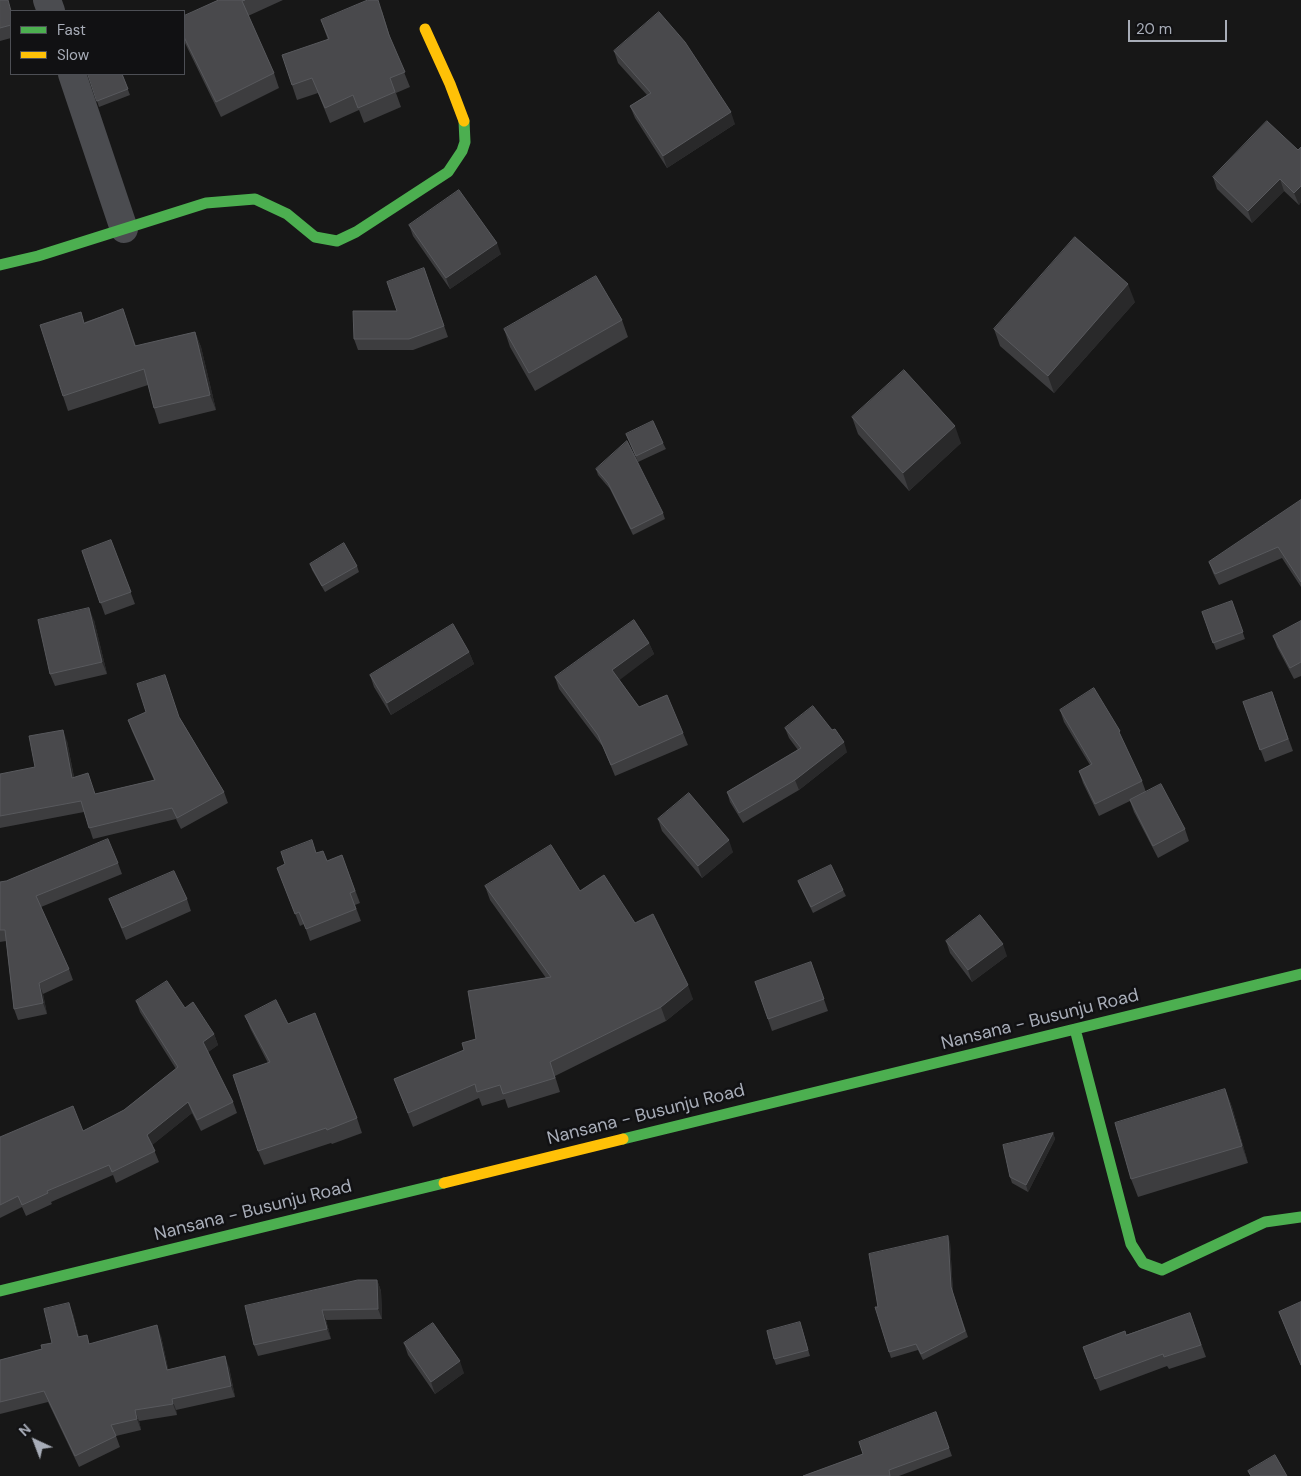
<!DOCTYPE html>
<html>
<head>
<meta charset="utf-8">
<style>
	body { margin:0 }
	#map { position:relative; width:1301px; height:1476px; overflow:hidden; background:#171717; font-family:"DM Sans",sans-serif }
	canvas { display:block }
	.legend { position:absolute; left:10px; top:10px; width:175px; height:65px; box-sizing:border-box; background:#111113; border:1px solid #4d4f55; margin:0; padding:6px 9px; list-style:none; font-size:15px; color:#a8adb8 }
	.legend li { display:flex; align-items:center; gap:10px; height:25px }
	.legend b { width:25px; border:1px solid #4d4f55 }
	.north { position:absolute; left:10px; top:1416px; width:50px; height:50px; -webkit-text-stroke:4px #111113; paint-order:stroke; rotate:317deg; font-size:14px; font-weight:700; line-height:20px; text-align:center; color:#a8adb8 }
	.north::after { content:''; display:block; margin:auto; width:18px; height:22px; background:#a8adb8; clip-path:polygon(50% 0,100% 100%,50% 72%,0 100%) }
	.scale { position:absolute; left:1128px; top:20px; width:99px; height:22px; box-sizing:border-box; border:2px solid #a8adb8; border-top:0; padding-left:6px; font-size:15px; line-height:18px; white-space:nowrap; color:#a8adb8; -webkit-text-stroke:4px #111113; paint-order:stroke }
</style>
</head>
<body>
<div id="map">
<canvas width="1301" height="1476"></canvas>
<ul class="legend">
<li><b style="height:6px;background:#4caf50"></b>Fast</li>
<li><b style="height:6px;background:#ffc107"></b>Slow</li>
</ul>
<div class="north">N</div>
<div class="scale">20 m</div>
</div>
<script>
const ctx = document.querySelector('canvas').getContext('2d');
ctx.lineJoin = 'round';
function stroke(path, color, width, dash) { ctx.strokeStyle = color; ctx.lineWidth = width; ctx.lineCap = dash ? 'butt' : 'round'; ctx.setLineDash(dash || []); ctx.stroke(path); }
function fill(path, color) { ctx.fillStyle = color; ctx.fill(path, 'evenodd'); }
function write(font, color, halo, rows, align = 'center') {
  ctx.font = font + ' "DM Sans",sans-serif'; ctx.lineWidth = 5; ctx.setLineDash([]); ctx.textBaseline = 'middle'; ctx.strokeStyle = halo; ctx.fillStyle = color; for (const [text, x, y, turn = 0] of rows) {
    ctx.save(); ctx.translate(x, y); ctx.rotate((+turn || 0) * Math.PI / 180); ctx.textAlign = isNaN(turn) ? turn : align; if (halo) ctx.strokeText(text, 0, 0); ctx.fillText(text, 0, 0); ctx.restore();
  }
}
const street = new Path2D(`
	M47 0 51 11
	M72 74 124 229`);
const fast = new Path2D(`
	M0 265 38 256 206 203 255 199 287 214 315 237 337 241 356 232 448 172 462 151 465 142 464 121
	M1075 1029 1131 1244 1143 1263 1162 1270 1265 1222 1301 1217
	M623 1139 1301 974
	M0 1291 444 1183`);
const slow = new Path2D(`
	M425 29 450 84 464 121
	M444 1183 623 1139`);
const wall = new Path2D(`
	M0 0 11 11V38L0 41Z
	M218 0H283L248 16 274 73 279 88 221 117 184 41V16Z
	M382 11 391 40 410 87 396 93 401 107 364 123 359 110 330 123 318 93 297 100 292 85 328 40 321 20Z
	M614 51 735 124 667 168 635 118 630 106 647 95 618 63Z
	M88 74H122L130 95 99 107Z
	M1301 147V202L1299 205 1284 191 1252 223 1217 189 1213 177 1298 150Z
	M409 225 501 254 450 289 413 236Z
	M424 268 448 337 413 350H358L354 339 397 311Z
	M1135 302 1054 393 1000 346 994 329Z
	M123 309 136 346 195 332 201 347 216 410 159 424 154 408 148 385 68 411 63 396 85 322Z
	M622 320 628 337 535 391 510 347 504 329Z
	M852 417 961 443 909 491 858 434Z
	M626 434 663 443 666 449 638 462Z
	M596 469 663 513 665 519 633 535 610 489 598 475Z
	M1301 500V587L1282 558 1219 585 1213 573 1209 562Z
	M111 540 135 604 105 615 82 551Z
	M310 564 357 566 359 572 325 592 312 570Z
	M1232 601 1245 639 1216 650 1202 612Z
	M94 620 107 674 55 686 50 674Z
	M1301 621V676L1294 679 1277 647 1273 636Z
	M649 643 654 654 619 679 639 707 683 733 688 745 615 776 603 747 559 689 555 677Z
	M469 652 474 664 391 715 374 687 370 675Z
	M1272 692 1293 751 1265 762 1243 702Z
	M1060 710 1124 744 1142 781 1146 792 1185 829 1189 841 1158 858 1134 812 1130 801 1099 816 1083 783 1079 771 1090 765 1064 722Z
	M180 718 224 792 228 803 181 829 176 819 93 839 84 812 0 828V774L35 767 67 741 74 777 95 794 154 780 132 731 128 720Z
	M785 728 847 752 799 790 743 823 730 802 727 792 798 750 789 738Z
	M658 819 733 852 702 878 662 831Z
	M316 853 327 861 342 855 360 903 355 905 361 921 310 941 304 924 300 926 277 868Z
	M118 863 122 874 41 907 69 969 73 980 43 994 47 1014 18 1020 14 1009 6 941 0 942V882Z
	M798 882 843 890 846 896 813 913Z
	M485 886 580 891 635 923 693 999 666 1021 555 1076 560 1092 508 1108 505 1099 482 1106 479 1098 413 1127 394 1079 464 1050 546 978 490 900Z
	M109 899H187L191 911 126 940Z
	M946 941 1007 956 972 982 950 953Z
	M811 962 828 1011 772 1031 755 982Z
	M136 1001 185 1008 214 1034 218 1045 208 1052 233 1102 237 1113 201 1131 192 1113 152 1145 159 1162 116 1183 113 1175 51 1202 52 1204 26 1216 22 1207 0 1218V1137L83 1131 124 1110 176 1069 140 1012Z
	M245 1016 288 1024 357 1118 362 1133 332 1144 331 1143 264 1165 258 1151 268 1063 251 1030Z
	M1225 1089 1232 1107 1248 1163 1138 1197 1131 1179Z
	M1053 1133 1055 1139 1028 1192 1012 1183 1010 1177Z
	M950 1242 953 1293 968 1337 923 1360 918 1350 891 1358 889 1352 878 1307Z
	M377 1280 381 1291 382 1319 326 1320 331 1339 258 1356 254 1345Z
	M1301 1302V1366L1279 1312Z
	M1190 1313 1206 1357 1169 1369 1167 1366 1100 1391 1083 1347 1126 1335Z
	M73 1314 79 1337 90 1344 161 1336 168 1369 229 1367 235 1397 176 1410 177 1415 139 1421 141 1430 116 1436 120 1447 79 1467 48 1402 0 1414V1360L42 1349 52 1343Z
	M802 1328 810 1356 776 1365 774 1359Z
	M404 1343 464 1373 435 1394 408 1355Z
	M936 1412 952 1456 899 1476H803L863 1454Z`);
const shadedWall = new Path2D(`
	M731 112 735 124 667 168 663 156Z
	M1280 179 1284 191 1252 223 1248 211Z
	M1301 186V202L1299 205 1294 193Z
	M497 243 501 254 450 289 446 278Z
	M1128 284 1135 302 1054 393 1048 376Z
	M195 332 201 347 216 410 210 395Z
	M955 426 961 443 909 491 903 473Z
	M89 608 94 620 107 674 102 662Z
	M649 643 654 654 617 682 612 670Z
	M469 652 474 664 391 715 387 703Z
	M63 730 67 741 76 789 72 778Z
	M844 742 847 752 799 790 795 780Z
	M729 840 733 852 702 878 698 866Z
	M1003 944 1007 956 972 982 968 970Z
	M39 983 43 994 47 1014 43 1003Z
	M688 985 693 999 666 1021 661 1007Z
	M214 1034 218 1045 207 1053 203 1042Z
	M1225 1089 1232 1107 1248 1163 1242 1146Z
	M188 1102 192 1113 151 1146 147 1135Z
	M1053 1133 1055 1139 1028 1192 1026 1185Z
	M948 1236 950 1242 953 1293 968 1337 951 1287Z
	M377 1280 381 1291 382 1319 378 1309Z
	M69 1303 73 1314 82 1348 78 1337Z
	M322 1310 326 1320 331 1339 327 1329Z
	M157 1325 161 1336 171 1381 167 1370Z
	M225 1356 229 1367 235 1397 231 1386Z
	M460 1361 464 1373 435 1394 431 1382Z
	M172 1399 176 1410 177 1415 173 1404Z
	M135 1410 139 1421 141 1430 137 1419Z`);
const building = new Path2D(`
	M0 0H8L11 11V25L0 28Z
	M219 0H245L242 1 274 73 216 102 184 37V16Z
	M368 0H378L389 35 405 72 390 78 395 92 358 108 353 95 325 108 312 78 292 85 282 55 329 39 321 20Z
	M659 12 685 42 731 112 663 156 630 106 651 93 614 51Z
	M88 74H122L128 89 97 101Z
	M1267 121 1298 150 1301 147V186L1294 193 1280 179 1248 211 1213 177Z
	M459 190 497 243 446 278 409 225Z
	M1075 237 1128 284 1048 376 994 329Z
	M424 268 444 326 409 339H354L353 311H397L387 282Z
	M596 276 622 320 529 373 504 329Z
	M123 309 135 346 195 332 210 395 154 408 144 369 63 396 40 325 81 312 84 323Z
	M904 370 955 426 903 473 852 417Z
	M653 421 663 443 636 456 626 434Z
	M627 441 663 513 631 529 608 483 596 469Z
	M1301 500V582L1278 547 1215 574 1209 562Z
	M111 540 131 592 100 603 82 551Z
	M344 543 357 566 322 586 310 564Z
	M1232 601 1243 632 1213 643 1202 612Z
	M89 608 102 662 50 674 38 620Z
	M634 620 649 643 612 670 639 707 667 695 683 733 611 765 598 735 555 677Z
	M1301 621V662L1290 668 1273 636Z
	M453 624 469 652 387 703 370 675Z
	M165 675 179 717 224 792 177 818 172 808 89 828 81 801 0 816V774L35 767 29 736 63 730 72 778 88 773 95 794 155 780 128 720 146 712 137 684Z
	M1094 688 1120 731 1119 732 1142 781 1095 804 1079 771 1092 764 1060 710Z
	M1272 692 1288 739 1260 750 1243 702Z
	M813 706 832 730 835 729 844 742 795 780 739 813 727 792 801 748 785 728Z
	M1161 784 1185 829 1153 846 1130 800Z
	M689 793 729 840 698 866 658 819Z
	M108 839 118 863 36 896 69 969 39 983 43 1003 14 1009 5 930H0V882L6 881Z
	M312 840 316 853 323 851 327 861 342 855 355 891 350 893 356 909 306 929 299 912 295 914 277 868 285 864 281 852Z
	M551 845 580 891 604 875 635 923 653 914 688 985 661 1007 550 1062 555 1078 503 1094 500 1085 477 1092 475 1084 408 1113 394 1079 464 1050 462 1043 476 1039 468 991 551 977 485 886Z
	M831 865 843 890 811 907 798 881Z
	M174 871 187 899 122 928 109 899Z
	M980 915 1003 944 968 970 946 941Z
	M811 962 824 999 768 1019 755 982Z
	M167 981 185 1008 193 1002 214 1034 203 1042 233 1102 197 1120 188 1102 147 1135 155 1151 112 1172 109 1165 47 1191 48 1193 22 1205 18 1196 0 1205V1137L73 1106 83 1131 124 1110 178 1067 136 1001Z
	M276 1000 288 1024 315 1013 357 1118 327 1130 326 1128 258 1151 233 1075 270 1062 245 1016Z
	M1225 1089 1242 1146 1131 1179 1115 1123Z
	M1053 1133 1026 1185 1010 1177 1003 1145Z
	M948 1236 951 1287 965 1331 921 1354 916 1344 889 1352 875 1307H878L869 1254Z
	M358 1280H377L378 1309 322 1310 327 1329 254 1345 245 1306Z
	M1301 1302V1365L1279 1312Z
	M69 1303 78 1337 87 1335 89 1344 157 1325 167 1370 225 1356 231 1386 172 1399 173 1404 135 1410 137 1419 111 1425 116 1436 75 1456 44 1391 0 1402V1360L42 1349 41 1345 52 1343 44 1309Z
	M1190 1313 1201 1345 1164 1357 1163 1354 1095 1379 1083 1347 1125 1331 1126 1335Z
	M800 1322 808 1350 774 1359 767 1331Z
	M433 1323 460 1361 431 1382 404 1343Z
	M936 1412 949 1448 889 1470 890 1476H803L863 1454 859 1442Z
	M1275 1455 1287 1476H1251L1248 1471Z`);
const streetNames = [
	["Nansana - Busunju Road",1040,1020,-14],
	["Nansana - Busunju Road",646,1115,-14],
	["Nansana - Busunju Road",253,1211,-14]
];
stroke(street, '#4b4c50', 28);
stroke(fast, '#4caf50', 11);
stroke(slow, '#ffc107', 11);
fill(wall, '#3d3d3f');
fill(shadedWall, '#29292a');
fill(building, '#49494c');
stroke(building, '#58595d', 1);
write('18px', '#a8adb8', '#111113', streetNames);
</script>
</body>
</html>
